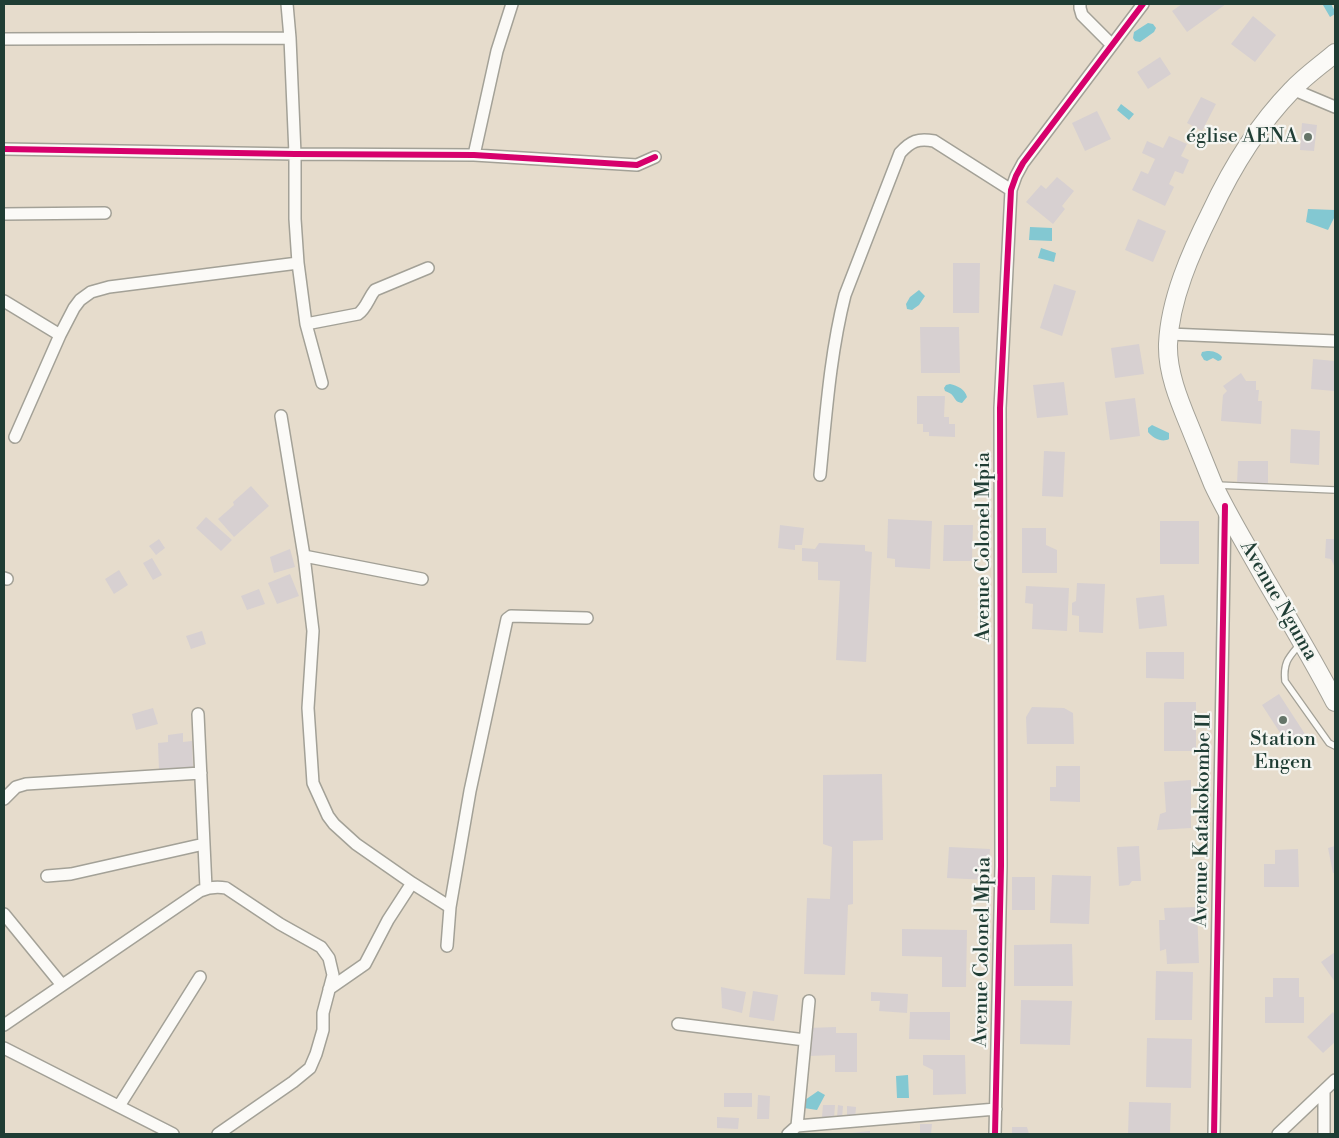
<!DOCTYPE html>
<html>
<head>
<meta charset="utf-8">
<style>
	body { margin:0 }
	#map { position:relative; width:1339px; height:1138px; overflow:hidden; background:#e6dccc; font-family:"Libre Bodoni",serif }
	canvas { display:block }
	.frame { position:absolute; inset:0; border:5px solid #1f3d34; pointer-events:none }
</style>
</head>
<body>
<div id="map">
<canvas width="1339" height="1138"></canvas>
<div class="frame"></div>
</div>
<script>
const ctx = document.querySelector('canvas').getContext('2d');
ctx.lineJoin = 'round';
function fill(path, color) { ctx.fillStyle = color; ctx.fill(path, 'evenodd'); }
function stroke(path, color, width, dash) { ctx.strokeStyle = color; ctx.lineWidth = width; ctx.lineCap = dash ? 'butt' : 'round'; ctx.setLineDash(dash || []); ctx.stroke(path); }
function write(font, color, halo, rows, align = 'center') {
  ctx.font = font + ' "Libre Bodoni",serif'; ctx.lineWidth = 4.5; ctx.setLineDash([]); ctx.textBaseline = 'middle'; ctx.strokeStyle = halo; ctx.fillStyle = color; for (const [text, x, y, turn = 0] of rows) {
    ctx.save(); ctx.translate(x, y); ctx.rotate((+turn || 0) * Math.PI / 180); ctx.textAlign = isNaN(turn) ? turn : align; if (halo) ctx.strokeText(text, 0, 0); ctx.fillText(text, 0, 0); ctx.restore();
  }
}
const water = new Path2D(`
	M1325 4H1331L1335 11V14L1330 17 1323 5Z
	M1148 23 1153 24 1156 28 1154 32 1140 42 1135 41 1133 38 1134 32Z
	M1121 104 1134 114 1129 120 1117 110Z
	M1308 209 1335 210V216L1328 230 1306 222Z
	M1030 227 1052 228V241L1029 240Z
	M1041 248 1056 253 1054 262 1038 258Z
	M919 290 925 296 919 305 912 310 907 309 906 304 910 297Z
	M1207 351C1213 351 1218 352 1222 357L1221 360 1218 361 1213 358 1207 361 1204 360 1201 355 1202 352Z
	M950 384C958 386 965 389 967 397L962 403C956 402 956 400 953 396 951 393 947 392 945 391L944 388 946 385Z
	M1152 425 1169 433V439C1162 443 1153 438 1148 432V428Z
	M908 1075 909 1098H897L896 1076Z
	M818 1091 825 1095 817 1110 804 1108 805 1100Z`);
const building = new Path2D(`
	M1182 4H1226L1187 32 1172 11Z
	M1253 16 1276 35 1255 62 1231 44Z
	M1160 57 1171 74 1148 89 1137 72Z
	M1201 97 1216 104 1202 131 1187 123Z
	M1097 111 1111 139 1085 151 1072 123Z
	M1302 123 1317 125 1314 151 1300 150Z
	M1169 136 1187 144 1181 156 1189 160 1183 174 1175 171 1169 184 1174 187 1165 206 1132 190 1141 171 1148 174 1155 159 1142 153 1147 141 1163 148Z
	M1057 177 1074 191 1062 206 1065 209 1053 224 1026 202 1041 185 1046 189Z
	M1138 219 1166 231 1153 262 1125 250Z
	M953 263H980L979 313H953Z
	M1054 284 1076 291 1062 336 1040 328Z
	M920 327H959L960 373H921Z
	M1139 344 1144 374 1115 378 1111 348Z
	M1313 359 1335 361V391L1311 389Z
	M1241 373 1246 381H1256V390H1259L1258 401H1262L1261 424 1221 421 1223 395 1227 391 1223 386Z
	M1064 382 1068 415 1037 418 1033 385Z
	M917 396H945L944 417H949V424H955V437L929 436V432H923V424H917Z
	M1135 398 1140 436 1110 440 1105 402Z
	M1291 429 1320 431 1319 465 1290 463Z
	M1044 451 1065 452 1063 497 1042 496Z
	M1238 461H1268V484H1237Z
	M251 486 269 506 234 537 218 519 234 505 233 502Z
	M206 517 232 540 221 551 196 528Z
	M888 519 932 521 930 569 895 567V559L887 558Z
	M1160 521H1199V564H1160Z
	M780 525 804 528 802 545H795V550L778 548Z
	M944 525H973L972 561H943Z
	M1022 528H1046V545L1057 550V573H1022Z
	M159 539 165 548 156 555 149 546Z
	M1326 539H1335V568L1331 559 1325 558Z
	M819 543 865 545V551L872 552 866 662 836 660 840 581 818 580V562L802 561V548L815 549Z
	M290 549 295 567 274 573 270 557Z
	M152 558 162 575 153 580 143 563Z
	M119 570 128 585 114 594 105 579Z
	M290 574 299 596 277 604 268 583Z
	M1077 583 1105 584 1103 633 1079 632V616L1072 615V603L1076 601Z
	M1026 586 1069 588 1067 631 1032 629 1033 604 1025 603Z
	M259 589 265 604 247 610 241 596Z
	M1164 595 1167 626 1139 629 1136 598Z
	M202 631 206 644 191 649 186 636Z
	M1146 652H1184V679L1146 678Z
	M1279 694 1305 734 1288 745 1262 705Z
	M1166 702H1196V751H1164V703Z
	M1032 707 1064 708 1073 713 1074 744H1027L1026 717Z
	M153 708 158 724 136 730 132 714Z
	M183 733V742L192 741 193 768 159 770 158 743 168 742V735Z
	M1056 766H1080V802L1050 801V787H1056Z
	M882 774 883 840 853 841V904L848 905 845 975 804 974 807 898 830 899 832 847 823 844V775Z
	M1191 780V828L1157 830 1160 814 1166 812 1164 782Z
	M1139 846 1141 881H1132L1129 885 1119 886 1117 847Z
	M1335 846V873H1333L1328 848Z
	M949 847 990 849 988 880 947 878Z
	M1298 849 1299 887H1264V864H1275V850Z
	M1052 875 1091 876 1089 924 1050 923Z
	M1012 877H1035V910H1012Z
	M1197 907 1199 963 1167 964 1166 949 1160 951 1159 920H1165L1164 908Z
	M902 929 967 930 966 987H942V957L902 956Z
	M1072 944 1073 986H1014V945Z
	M1335 952V982L1321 962Z
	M1156 971 1193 972 1192 1020H1155Z
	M1273 978H1299V997H1304V1023H1265V997H1273Z
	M721 987 746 992 742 1013 722 1008Z
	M753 991 778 995 774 1021 749 1017Z
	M871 992 908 994 907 1013 879 1011 880 1001H871Z
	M1021 1000 1072 1001 1070 1045 1020 1044Z
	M910 1012H950V1040L909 1039Z
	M1333 1012 1335 1015V1042L1323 1053 1307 1037Z
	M836 1027V1033H857V1072H835V1055L808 1056V1028Z
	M1147 1038 1192 1039 1191 1088 1146 1087Z
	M923 1055H965L966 1094 933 1095V1070L923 1065Z
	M724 1093H752V1107H724Z
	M758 1095 770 1096 769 1119H757Z
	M1129 1102 1171 1103 1170 1134H1128Z
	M823 1105H835L834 1118 822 1117Z
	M838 1105 843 1106 842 1118 837 1117Z
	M847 1106 856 1107 855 1119 847 1118Z
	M717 1117 739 1118 738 1129 717 1128Z
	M920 1124H932L931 1134H920Z
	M1012 1127H1027L1029 1134H1012Z
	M870 1131V1134H851V1133Z`);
const lane = new Path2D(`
	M1216 485 1335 490
	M1300 644C1289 657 1283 662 1285 681L1329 743 1335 746`);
const street = new Path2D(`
	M287 4 290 38 295 154V219L298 263 306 324 322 383
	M1080 4V8L1082 15 1112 45
	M4 39 290 38
	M1292 89 1335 107
	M4 149 295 154 474 155 637 165 655 157
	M474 155 497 51 512 4
	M4 214 105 213
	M4 301 60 335
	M306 324 358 314C366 309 369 297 375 290L428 268
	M1169 334 1335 341
	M281 416 304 556 313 631 308 708 313 783 328 816 334 824 356 844 412 883 450 907
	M15 437 60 335 74 308 80 300 91 292 109 287 298 263
	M820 475C826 415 830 354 845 295L900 153C911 141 918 138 934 141L1011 190
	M304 556 422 579
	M4 578 7 579
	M198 714 206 888
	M4 799 16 787 26 784 201 773
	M47 876 71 874 204 844
	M4 914 62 985
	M447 946 450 907 470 791 507 619 511 616 587 618
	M329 989 365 964 388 920 412 883
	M678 1024 805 1040
	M4 1025 200 891C209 887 216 886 226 888L280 924 321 947 329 958 333 975 323 1013V1030L316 1054 310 1068 293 1082 218 1134
	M4 1048 173 1134
	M1324 1091V1134
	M119 1106 200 977
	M797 1126 996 1109
	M788 1134 797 1126 809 1001
	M995 1134 1001 866 1000 408 1011 190 1016 176 1023 163 1143 4
	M1214 1134 1225 511
	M1278 1134 1335 1080`);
const primary = new Path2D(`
	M1335 53C1321 65 1305 76 1292 90 1257 126 1232 167 1211 212 1191 252 1170 299 1168 344 1167 374 1181 405 1192 432 1199 449 1206 467 1213 484 1228 516 1247 546 1264 577 1288 618 1313 660 1335 702`);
const cycleway = new Path2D(`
	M4 149 295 154 474 155 637 165 655 157
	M995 1134 1001 866 1000 408 1011 190 1016 176 1023 163 1143 4
	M1214 1134 1225 506`);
const markers = [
	[1308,137,5,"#657569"],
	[1283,720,5,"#657569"]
];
const poiNames = [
	["église AENA",1298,137],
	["Station",1283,740,"center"],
	["Engen",1283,763,"center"]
];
const streetNames = [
	["Avenue Colonel Mpia",984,547,-90],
	["Avenue Nguma",1278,601,60],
	["Avenue Katakokombe II",1203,820,-89],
	["Avenue Colonel Mpia",983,952,-89]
];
fill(water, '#83c8d2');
fill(building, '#d7d0d1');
stroke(lane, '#a3a197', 8);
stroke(street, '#a3a197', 14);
stroke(primary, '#a3a197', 20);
stroke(lane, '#fbfaf7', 5.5);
stroke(street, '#fbfaf7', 11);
stroke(primary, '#fbfaf7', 18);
stroke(cycleway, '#d6006c', 6);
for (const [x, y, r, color] of markers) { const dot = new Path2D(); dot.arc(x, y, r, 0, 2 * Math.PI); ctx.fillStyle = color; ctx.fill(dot); stroke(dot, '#f6f6f2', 2); }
write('20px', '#1f3d34', '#f6f6f2', poiNames, 'right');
write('20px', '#1f3d34', '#f6f6f2', streetNames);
</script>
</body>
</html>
